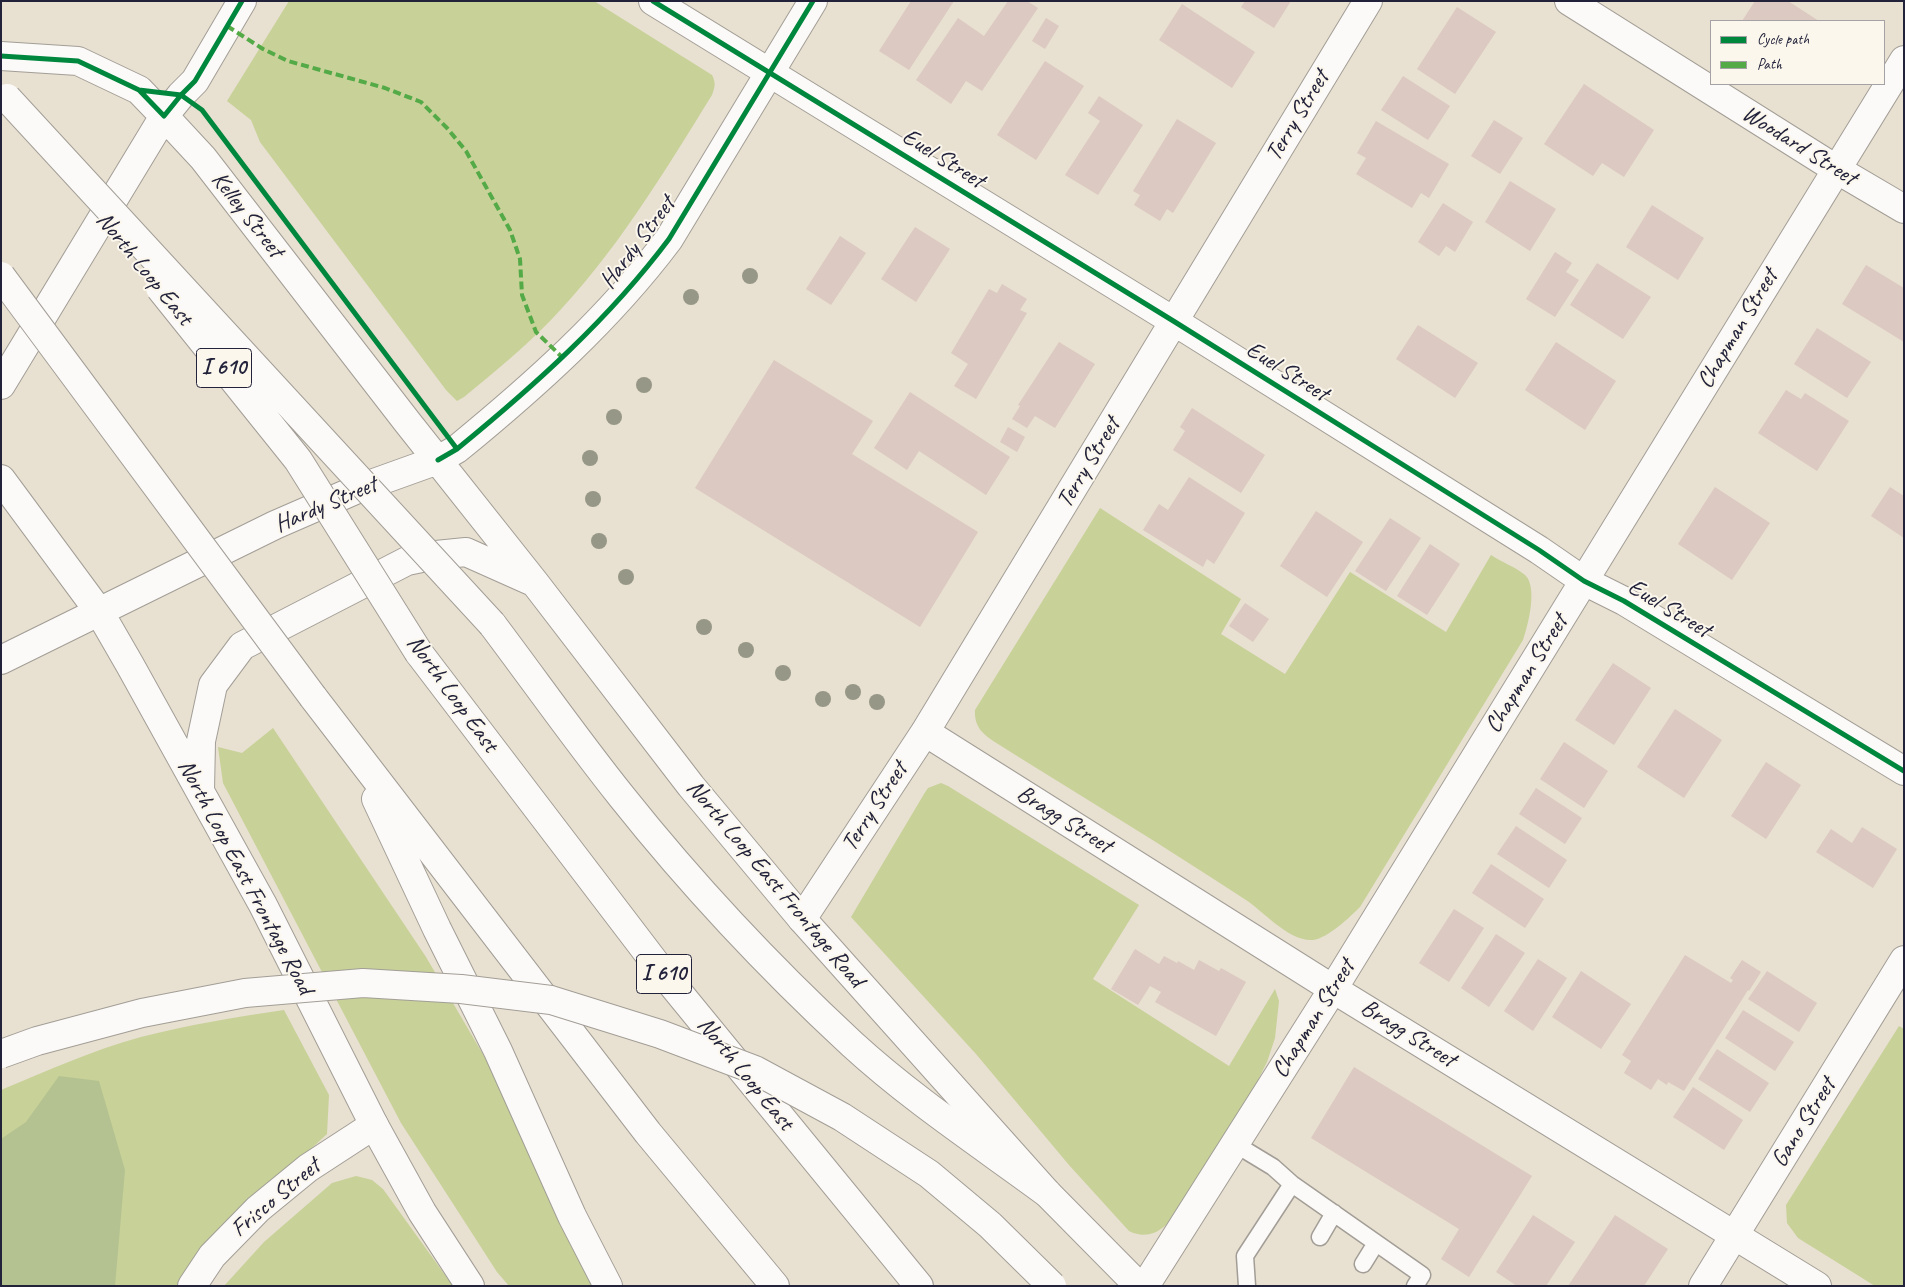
<!DOCTYPE html>
<html>
<head>
<meta charset="utf-8">
<style>
	body { margin:0 }
	#map { position:relative; width:1905px; height:1287px; overflow:hidden; background:#e8e0d0; font-family:Caveat,sans-serif }
	canvas { display:block }
	.frame { position:absolute; inset:0; border:2px solid #22223b; pointer-events:none }
	.legend { position:absolute; left:1710px; top:20px; width:175px; height:65px; box-sizing:border-box; background:#fbf7ec; border:1px solid #a4a2a5; margin:0; padding:6px 9px; list-style:none; font-size:15px; color:#22223b }
	.legend li { display:flex; align-items:center; gap:10px; height:25px }
	.legend b { width:25px; border:1px solid #a4a2a5 }
</style>
</head>
<body>
<div id="map">
<canvas width="1905" height="1287"></canvas>
<div class="frame"></div>
<ul class="legend">
<li><b style="height:6px;background:#00873e"></b>Cycle path</li>
<li><b style="height:6px;background:#53aa46"></b>Path</li>
</ul>
</div>
<script>
const ctx = document.querySelector('canvas').getContext('2d');
ctx.lineJoin = 'round';
function fill(path, color) { ctx.fillStyle = color; ctx.fill(path, 'evenodd'); }
function stroke(path, color, width, dash) { ctx.strokeStyle = color; ctx.lineWidth = width; ctx.lineCap = dash ? 'butt' : 'round'; ctx.setLineDash(dash || []); ctx.stroke(path); }
function write(font, color, halo, rows, align = 'center') {
  ctx.font = font + ' Caveat,sans-serif'; ctx.lineWidth = 4; ctx.setLineDash([]); ctx.textBaseline = 'middle'; ctx.strokeStyle = halo; ctx.fillStyle = color; for (const [text, x, y, turn = 0] of rows) {
    ctx.save(); ctx.translate(x, y); ctx.rotate((+turn || 0) * Math.PI / 180); ctx.textAlign = isNaN(turn) ? turn : align; if (halo) ctx.strokeText(text, 0, 0); ctx.fillText(text, 0, 0); ctx.restore();
  }
}
const green = new Path2D(`
	M289 1H594L712 75C716 83 715 87 712 95 663 174 615 254 550 321 523 349 493 373 464 397L457 401 446 390 260 142 251 120 227 101Z
	M1100 508 1241 599 1221 634 1285 674 1350 572 1446 632 1491 555C1501 562 1516 567 1525 575 1538 587 1528 625 1523 640L1360 907C1350 917 1328 938 1313 940 1290 942 1264 912 1246 900 1164 846 1081 796 998 744 984 735 974 728 975 710Z
	M273 728 426 957 498 1080 593 1286H509L497 1272 401 1123 223 783 218 747 242 753Z
	M941 783 948 786 1139 905 1093 979 1229 1066 1275 989 1279 1001 1275 1038 1267 1062 1256 1084 1179 1210C1167 1227 1151 1242 1129 1231L1069 1165 976 1054 851 917 924 794 928 788Z
	M284 1010 329 1095 327 1134 288 1170 186 1271 177 1286H1V1090C47 1071 93 1050 141 1037 188 1025 235 1017 284 1010Z
	M1899 1026 1904 1029V1285L1875 1286 1798 1238 1787 1223 1786 1205Z
	M356 1176 372 1180 383 1189 453 1286H224L264 1242 332 1183Z`);
const forest = new Path2D(`
	M59 1076 99 1081 125 1170 115 1286H1V1139L26 1122Z`);
const building = new Path2D(`
	M911 1H954L909 70 879 51Z
	M1008 1H1027L1038 8 982 91 966 81 951 104 916 80 958 18 984 36Z
	M1245 1H1291L1274 28 1241 7Z
	M1755 1H1788L1819 21H1742Z
	M1182 4 1255 52 1232 88 1159 40Z
	M1457 7 1496 32 1455 94 1417 69Z
	M1046 18 1059 26 1045 49 1032 41Z
	M1045 61 1084 86 1036 160 997 135Z
	M1403 76 1450 106 1428 140 1381 110Z
	M1584 84 1654 130 1624 177 1602 163 1593 176 1544 144Z
	M1099 96 1143 125 1098 195 1065 175 1100 121 1088 113Z
	M1177 119 1216 143 1173 213 1167 209 1160 221 1134 205 1140 195 1133 191Z
	M1494 120 1523 138 1500 174 1471 156Z
	M1376 121 1449 164 1429 198 1421 193 1412 208 1356 174 1366 158 1357 153Z
	M1510 181 1556 209 1530 251 1485 222Z
	M1443 203 1473 222 1455 252 1446 246 1439 256 1418 242Z
	M1652 205 1704 238 1678 280 1626 247Z
	M915 227 950 249 916 302 881 279Z
	M840 236 866 253 831 305 806 289Z
	M1555 252 1572 263 1566 272 1579 280 1555 317 1526 299Z
	M1597 263 1651 297 1623 339 1570 305Z
	M1866 265 1904 288V342L1842 304Z
	M1002 284 1027 299 1020 310 1027 313 976 399 954 386 968 364 951 353 989 289 997 293Z
	M1418 325 1478 363 1455 398 1396 359Z
	M1817 328 1871 362 1847 398 1794 364Z
	M1059 342 1095 364 1055 428 1035 416 1027 428 1012 419 1020 406 1018 405Z
	M1556 342 1616 381 1585 430 1525 390Z
	M774 360 873 421 852 454 978 532 920 627 695 488Z
	M1786 390 1801 399 1805 393 1849 421 1817 471 1758 433Z
	M910 392 1010 457 986 495 919 451 907 470 874 448Z
	M1192 408 1265 455 1241 493 1173 450 1185 431 1180 427Z
	M1008 427 1025 437 1017 452 1000 442Z
	M1189 477 1245 513 1214 564 1207 559 1203 567 1143 530 1159 504 1168 510Z
	M1715 487 1770 523 1732 580 1678 544Z
	M1890 487 1904 496V538L1871 516Z
	M1316 511 1363 542 1327 597 1280 566Z
	M1390 518 1421 538 1386 591 1355 571Z
	M1430 544 1460 564 1427 615 1397 596Z
	M1245 603 1269 619 1253 642 1229 626Z
	M1613 663 1651 688 1614 745 1575 720Z
	M1675 709 1722 740 1684 798 1637 767Z
	M1564 742 1608 771 1584 808 1540 779Z
	M1766 762 1801 785 1766 839 1731 816Z
	M1536 788 1582 818 1565 844 1519 814Z
	M1516 826 1567 860 1549 888 1497 854Z
	M1862 827 1897 849 1873 888 1816 852 1831 829 1852 843Z
	M1491 864 1544 899 1525 928 1472 893Z
	M1454 909 1484 928 1449 982 1419 963Z
	M1496 934 1525 953 1489 1007 1461 988Z
	M1135 949 1159 964 1164 956 1177 963 1178 961 1194 970 1199 960 1219 971 1221 968 1246 982 1216 1036 1155 1002 1161 992 1150 986 1138 1005 1111 989Z
	M1685 955 1731 983 1733 980 1730 978 1742 960 1761 972 1749 991 1748 990 1684 1091 1668 1082 1667 1085 1658 1079 1651 1090 1624 1073 1631 1061 1622 1055Z
	M1538 959 1567 978 1533 1031 1504 1011Z
	M1581 971 1631 1004 1601 1049 1552 1017Z
	M1767 971 1817 1003 1799 1032 1748 999Z
	M1743 1010 1794 1042 1775 1071 1725 1038Z
	M1717 1049 1769 1083 1750 1112 1698 1079Z
	M1354 1067 1532 1176 1469 1277 1441 1259 1459 1229 1311 1138Z
	M1693 1087 1743 1120 1724 1150 1673 1117Z
	M1533 1215 1575 1242 1546 1286H1517L1496 1272Z
	M1615 1215 1668 1249 1644 1286H1568Z`);
const service = new Path2D(`
	M1235 1144 1273 1167 1292 1184 1422 1275 1415 1286
	M1320 1237 1334 1213
	M1363 1264 1376 1243
	M1247 1286 1245 1256 1292 1184`);
const minor = new Path2D(`
	M653 1 1175 322 1539 550 1584 581 1624 601 1904 771
	M1569 1 1836 169 1904 209
	M925 732 1333 989 1817 1286
	M802 919 925 732 1368 1
	M192 1286 212 1256 258 1209 308 1168 374 1125
	M1145 1286 1333 989 1904 60
	M1703 1286 1904 960`);
const secondary = new Path2D(`
	M1 56 78 61 139 90 164 116 203 158 408 423 535 583 691 786 802 919 1047 1193 1139 1286
	M1 385 164 116 181 95 195 81 242 1
	M1 479 100 613 130 665 263 905 374 1125 422 1212 470 1286
	M1 660 275 525 360 488 438 460 457 449C534 386 609 319 669 239L813 1
	M200 790 201 741 213 685 242 646 407 561 436 555 466 552 531 581`);
const motorway = new Path2D(`
	M492 624C535 681 577 741 622 797 692 885 770 968 852 1044 912 1099 982 1145 1047 1193
	M419 653 666 977 919 1286
	M313 697 648 1133 775 1286
	M376 799 437 929 498 1051 572 1216 608 1286`);
const motorwayBridge = new Path2D(`
	M7 98 492 624
	M1 276 313 697
	M160 288 298 460 419 653
	M1 1054 37 1041 142 1013 245 993 363 983 461 989 551 1000 660 1034 755 1070 842 1117 929 1174 990 1225 1052 1286`);
const quiet = new Path2D(`
	M227 26 263 49 288 61 385 88 421 102 447 128 466 151 510 230 520 259 522 295 536 332 563 358`);
const cycleway = new Path2D(`
	M653 1 1175 322 1539 550 1584 581 1624 601 1904 771
	M1 56 78 61 139 90 164 116 181 95 195 81 242 1
	M139 90 181 95 202 110 457 449
	M438 460 457 449C534 386 609 319 669 239L813 1`);
const trees = [
	[750,276],
	[691,297],
	[644,385],
	[614,417],
	[590,458],
	[593,499],
	[599,541],
	[626,577],
	[704,627],
	[746,650],
	[783,673],
	[853,692],
	[823,699],
	[877,702]
];
const shields = [
	[224,368,55],
	[664,974,55]
];
const shieldNames = [
	["I 610",224,368],
	["I 610",664,974]
];
const streetNames = [
	["Terry Street",1298,116,-59],
	["Woodard Street",1799,146,32],
	["Euel Street",943,159,32],
	["Kelley Street",247,215,52],
	["Hardy Street",638,243,-53],
	["North Loop East",144,269,51],
	["Chapman Street",1738,329,-59],
	["Euel Street",1287,372,32],
	["Terry Street",1089,463,-59],
	["Hardy Street",326,505,-23],
	["Euel Street",1669,609,31],
	["Chapman Street",1527,674,-58],
	["North Loop East",452,694,54],
	["Terry Street",875,807,-57],
	["Bragg Street",1064,820,32],
	["North Loop East Frontage Road",245,877,62],
	["North Loop East Frontage Road",775,884,50],
	["Chapman Street",1314,1019,-58],
	["Bragg Street",1408,1034,32],
	["North Loop East",745,1074,51],
	["Gano Street",1804,1123,-58],
	["Frisco Street",276,1198,-40]
];
fill(green, '#c7d198');
fill(forest, '#b4c291');
fill(building, '#dcc9c1');
stroke(service, '#a29e97', 19);
stroke(minor, '#a29e97', 30);
stroke(secondary, '#a29e97', 30);
stroke(motorway, '#a29e97', 30);
stroke(service, '#fcfaf8', 16);
stroke(minor, '#fcfaf8', 28);
stroke(secondary, '#fcfaf8', 28);
stroke(motorway, '#fcfaf8', 28);
stroke(motorwayBridge, '#a29e97', 30, []);
stroke(motorwayBridge, '#fcfaf8', 28);
stroke(quiet, '#53aa46', 4, [8, 4]);
stroke(cycleway, '#00873e', 5);
ctx.fillStyle = '#969787';
for (const [x, y] of trees) { ctx.beginPath(); ctx.arc(x, y, 8, 0, 2 * Math.PI); ctx.fill(); }
for (const [x, y, w] of shields) { const box = new Path2D(); box.roundRect(x - w / 2, y - 19.5, w, 39, 4); ctx.fillStyle = '#fbf7ec'; ctx.fill(box); stroke(box, '#22223b', 1); }
write('bold 22px', '#22223b', null, shieldNames);
write('24px', '#22223b', '#fbf7ec', streetNames);
</script>
</body>
</html>
